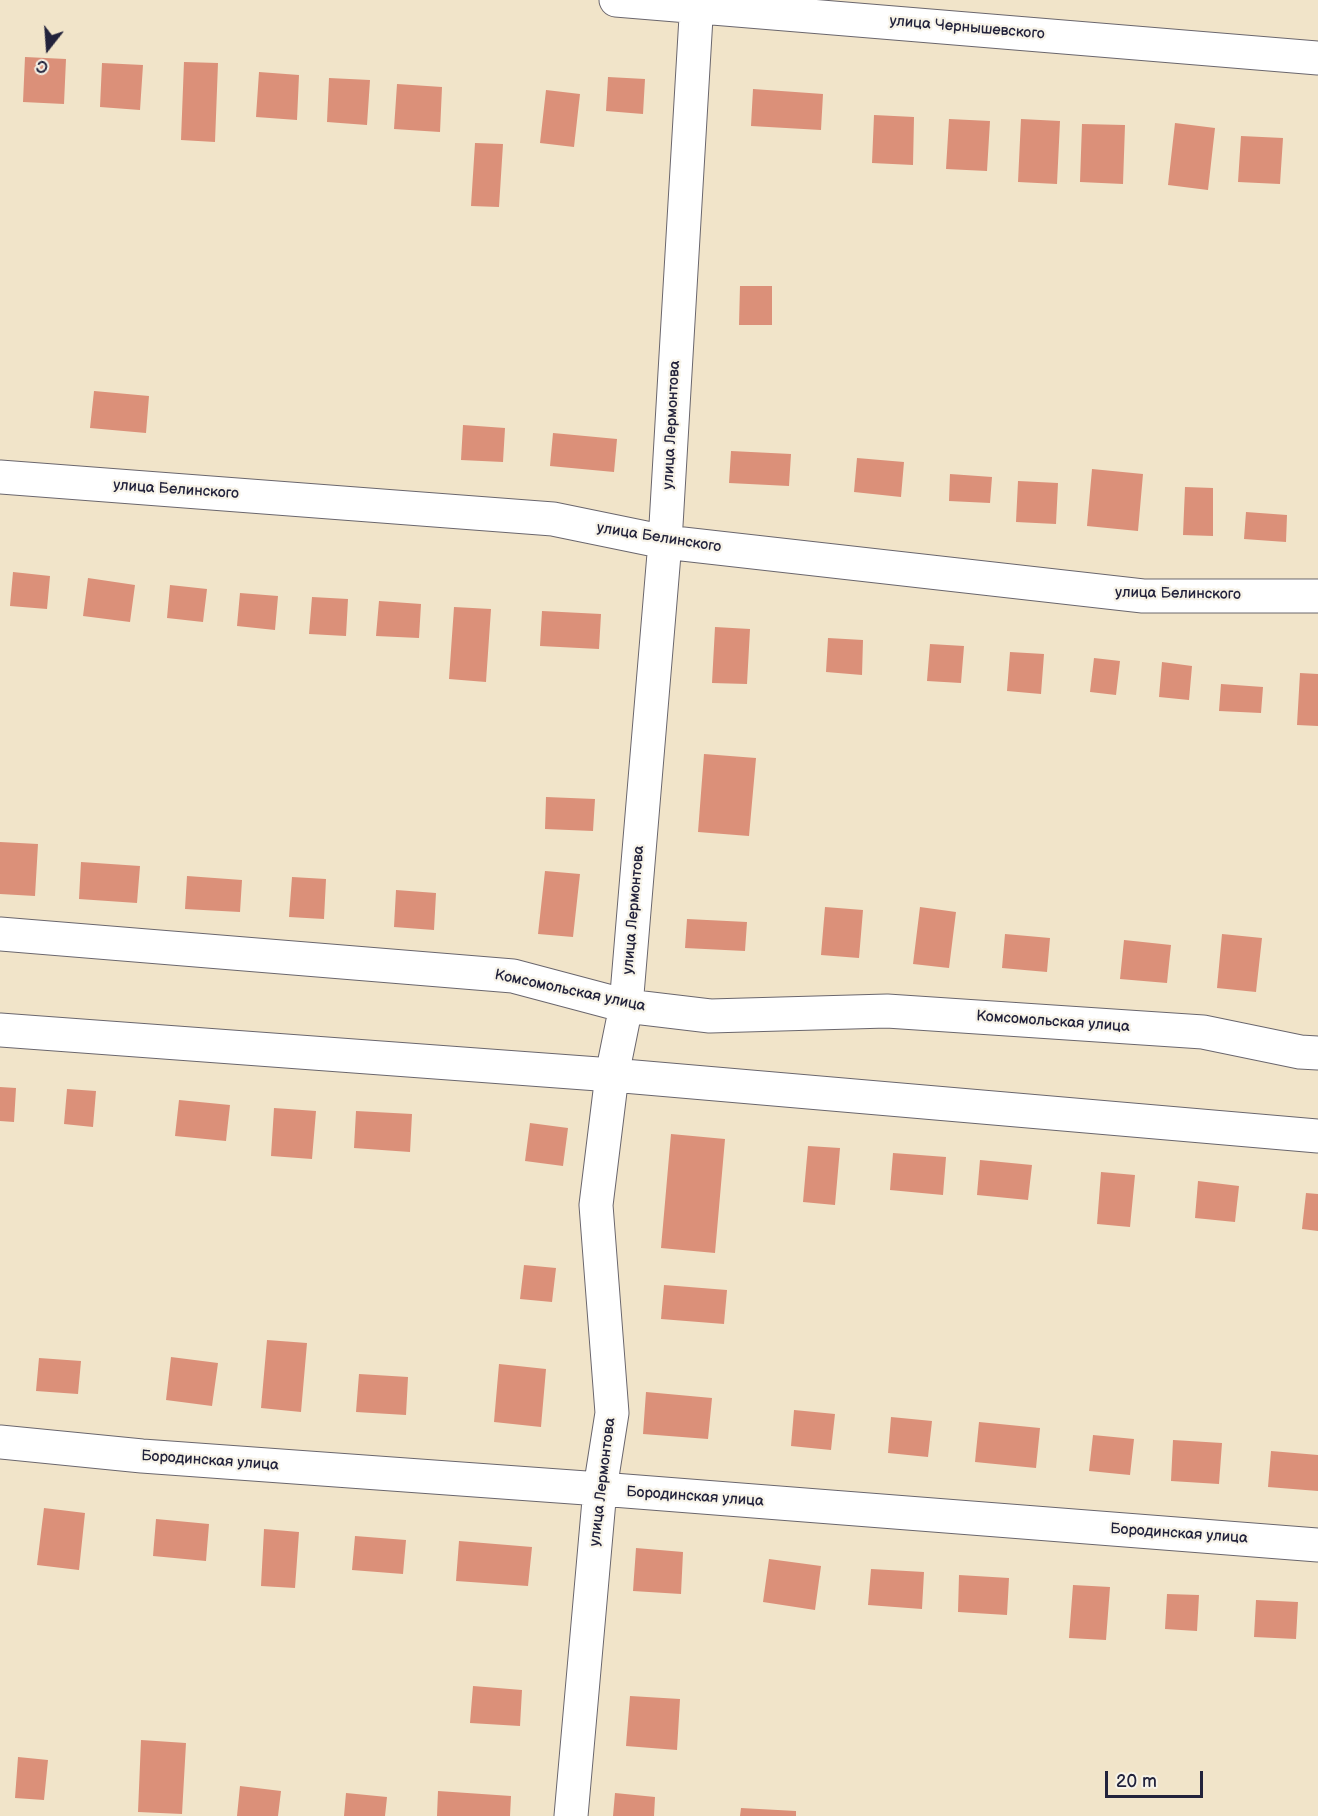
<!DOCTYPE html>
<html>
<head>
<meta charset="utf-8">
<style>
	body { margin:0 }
	#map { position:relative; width:1318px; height:1816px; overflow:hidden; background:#f1e4c9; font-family:"Balsamiq Sans",sans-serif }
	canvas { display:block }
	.north { position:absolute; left:18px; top:18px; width:60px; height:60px; -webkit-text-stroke:4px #f7f3e8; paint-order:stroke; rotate:197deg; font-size:16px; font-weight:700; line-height:24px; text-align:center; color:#22223b }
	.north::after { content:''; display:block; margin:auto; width:21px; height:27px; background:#22223b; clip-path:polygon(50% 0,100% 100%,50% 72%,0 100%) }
	.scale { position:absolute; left:1105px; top:1771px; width:98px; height:27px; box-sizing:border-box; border:3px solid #22223b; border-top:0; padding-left:8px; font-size:18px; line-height:21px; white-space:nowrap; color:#22223b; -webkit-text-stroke:4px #f7f3e8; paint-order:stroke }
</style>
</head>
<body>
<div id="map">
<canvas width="1318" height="1816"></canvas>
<div class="north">С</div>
<div class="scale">20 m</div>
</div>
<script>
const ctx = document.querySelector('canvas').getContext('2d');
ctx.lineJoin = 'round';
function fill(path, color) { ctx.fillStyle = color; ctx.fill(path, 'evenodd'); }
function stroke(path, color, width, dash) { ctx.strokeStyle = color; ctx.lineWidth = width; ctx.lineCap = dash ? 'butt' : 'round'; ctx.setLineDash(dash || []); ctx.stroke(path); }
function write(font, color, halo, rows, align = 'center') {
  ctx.font = font + ' "Balsamiq Sans",sans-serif'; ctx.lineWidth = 4.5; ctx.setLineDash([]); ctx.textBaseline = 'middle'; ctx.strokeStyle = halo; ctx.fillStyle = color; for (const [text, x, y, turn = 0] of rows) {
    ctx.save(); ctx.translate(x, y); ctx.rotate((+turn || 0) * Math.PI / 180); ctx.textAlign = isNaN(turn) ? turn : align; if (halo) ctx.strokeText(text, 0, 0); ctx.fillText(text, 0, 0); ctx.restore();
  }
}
const building = new Path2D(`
	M25 57 66 59 64 104 23 102Z
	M184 62 218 63 215 142 181 140Z
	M102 63 143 65 140 110 100 107Z
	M259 72 299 75 297 120 256 117Z
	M608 77 645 79 643 114 606 111Z
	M329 78 370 80 367 125 327 122Z
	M397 84 442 87 440 132 394 129Z
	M753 89 823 94 821 130 751 126Z
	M546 90 580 94 574 147 540 143Z
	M874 115 914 117 913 165 872 163Z
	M949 119 990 121 987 171 946 169Z
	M1021 119 1060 121 1057 184 1018 182Z
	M1175 123 1215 128 1208 190 1168 185Z
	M1082 124 1125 125 1123 184 1080 182Z
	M1241 136 1283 138 1280 184 1238 182Z
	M475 143 503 144 499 207 471 206Z
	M740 286H772V325H739Z
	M94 391 149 396 146 433 90 428Z
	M463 425 505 428 503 462 461 460Z
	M553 433 617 439 614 472 550 466Z
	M731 451 791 454 789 486 729 483Z
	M857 458 904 462 901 497 854 492Z
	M1092 469 1143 474 1138 531 1087 526Z
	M950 474 992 477 990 503 949 501Z
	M1018 481 1058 483 1056 524 1016 522Z
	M1185 487 1213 488V536L1183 535Z
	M1246 512 1287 515 1286 542 1244 539Z
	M13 572 50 576 47 609 10 606Z
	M88 578 135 585 130 622 83 616Z
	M170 585 207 589 203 622 167 618Z
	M240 593 278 596 275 630 237 626Z
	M312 597 348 599 346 636 309 634Z
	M379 601 421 604 419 638 376 636Z
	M454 607 491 609 486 682 449 679Z
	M542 611 601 614 599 649 540 646Z
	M715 627 750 629 747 684 712 683Z
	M828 638 863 640 862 675 826 672Z
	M930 644 964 646 961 683 927 681Z
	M1010 652 1044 654 1041 694 1007 691Z
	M1094 658 1120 661 1116 695 1090 692Z
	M1162 662 1192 666 1189 700 1159 697Z
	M1300 673 1318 674V726L1297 725Z
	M1221 684 1263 687 1261 713 1219 711Z
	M704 754 756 758 749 836 698 832Z
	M546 797 595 799 593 831 545 829Z
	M0 842 38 844 35 896 0 894Z
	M81 862 140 866 137 903 79 899Z
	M545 871 580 874 573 937 538 934Z
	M187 876 242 880 240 912 185 909Z
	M292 877 326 879 324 919 289 917Z
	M396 890 436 893 434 930 394 927Z
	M825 907 863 910 859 958 821 955Z
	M920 907 956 912 949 968 913 964Z
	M687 919 747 922 745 951 685 948Z
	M1005 934 1050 938 1047 972 1002 968Z
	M1222 934 1262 938 1256 992 1217 988Z
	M1124 940 1171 945 1167 983 1120 979Z
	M0 1087 16 1088 14 1122 0 1121Z
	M67 1089 96 1091 93 1127 64 1124Z
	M179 1100 230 1105 226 1141 175 1136Z
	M274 1108 316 1111 312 1159 271 1156Z
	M356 1111 412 1114 410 1152 354 1148Z
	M530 1123 568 1128 563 1166 525 1161Z
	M671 1134 725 1139 715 1253 661 1248Z
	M808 1146 840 1148 835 1205 803 1202Z
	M893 1153 946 1157 943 1195 890 1190Z
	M980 1160 1032 1165 1028 1200 977 1195Z
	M1101 1172 1135 1175 1130 1227 1097 1224Z
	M1198 1181 1239 1186 1235 1222 1195 1218Z
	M1306 1193 1318 1194V1231L1302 1229Z
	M524 1265 556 1268 552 1302 520 1299Z
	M664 1285 727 1290 724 1324 661 1319Z
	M267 1340 307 1343 301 1412 261 1408Z
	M171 1357 218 1363 212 1406 166 1400Z
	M39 1358 81 1361 78 1394 36 1391Z
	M499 1364 546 1369 541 1427 494 1422Z
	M359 1374 408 1377 406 1415 356 1412Z
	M646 1392 712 1398 708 1439 643 1434Z
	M794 1410 835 1414 831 1450 791 1446Z
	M891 1417 932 1421 928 1457 888 1453Z
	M979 1422 1040 1428 1036 1468 975 1462Z
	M1093 1435 1134 1439 1130 1475 1089 1471Z
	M1173 1440 1222 1443 1219 1484 1171 1481Z
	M1271 1451 1318 1455V1491L1268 1487Z
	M44 1508 85 1513 79 1570 37 1565Z
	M156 1519 209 1524 206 1561 153 1556Z
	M264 1529 299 1532 295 1588 261 1586Z
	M355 1536 406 1540 403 1574 352 1570Z
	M459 1541 532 1547 528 1586 456 1581Z
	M636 1548 683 1552 681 1594 633 1591Z
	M769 1559 821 1566 815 1610 763 1602Z
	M871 1569 924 1572 922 1609 868 1605Z
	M959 1575 1009 1578 1007 1615 958 1612Z
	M1073 1585 1110 1587 1106 1640 1069 1638Z
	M1167 1594 1199 1595 1197 1631 1165 1629Z
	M1256 1600 1298 1602 1296 1639 1254 1637Z
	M473 1686 522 1690 520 1726 470 1723Z
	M630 1696 680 1699 677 1750 626 1746Z
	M141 1740 186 1743 182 1814 138 1812Z
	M18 1757 48 1760 44 1800 15 1798Z
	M240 1786 281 1791 278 1816H237Z
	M438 1791 511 1796 510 1816H437Z
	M346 1793 387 1797 385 1816H344Z
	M615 1793 655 1797 654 1816H613Z
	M741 1808 796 1811V1816H740Z`);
const street = new Path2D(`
	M616 0 1318 58
	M0 477 553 519 665 542 1143 596H1318
	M0 934 513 976 626 1006 710 1016 887 1011 1203 1032 1300 1052 1318 1053
	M0 1030 612 1075 1318 1136
	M0 1442 142 1456 600 1489 1318 1545
	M571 1816 600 1489 612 1413 596 1205 612 1075 626 1006 665 542 697 0`);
const streetNames = [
	["улица Чернышевского",967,28,5],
	["улица Лермонтова",672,425,-87],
	["улица Белинского",176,490,4],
	["улица Белинского",659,538,9],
	["улица Белинского",1178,594,1],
	["улица Лермонтова",634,910,-85],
	["Комсомольская улица",570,991,12],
	["Комсомольская улица",1053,1022,4],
	["Бородинская улица",210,1461,4],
	["улица Лермонтова",603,1482,-83],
	["Бородинская улица",695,1497,4],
	["Бородинская улица",1179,1534,4]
];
fill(building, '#db9079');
stroke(street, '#6a666d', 35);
stroke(street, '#fff', 33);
write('15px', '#22223b', '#f7f3e8', streetNames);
</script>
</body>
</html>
